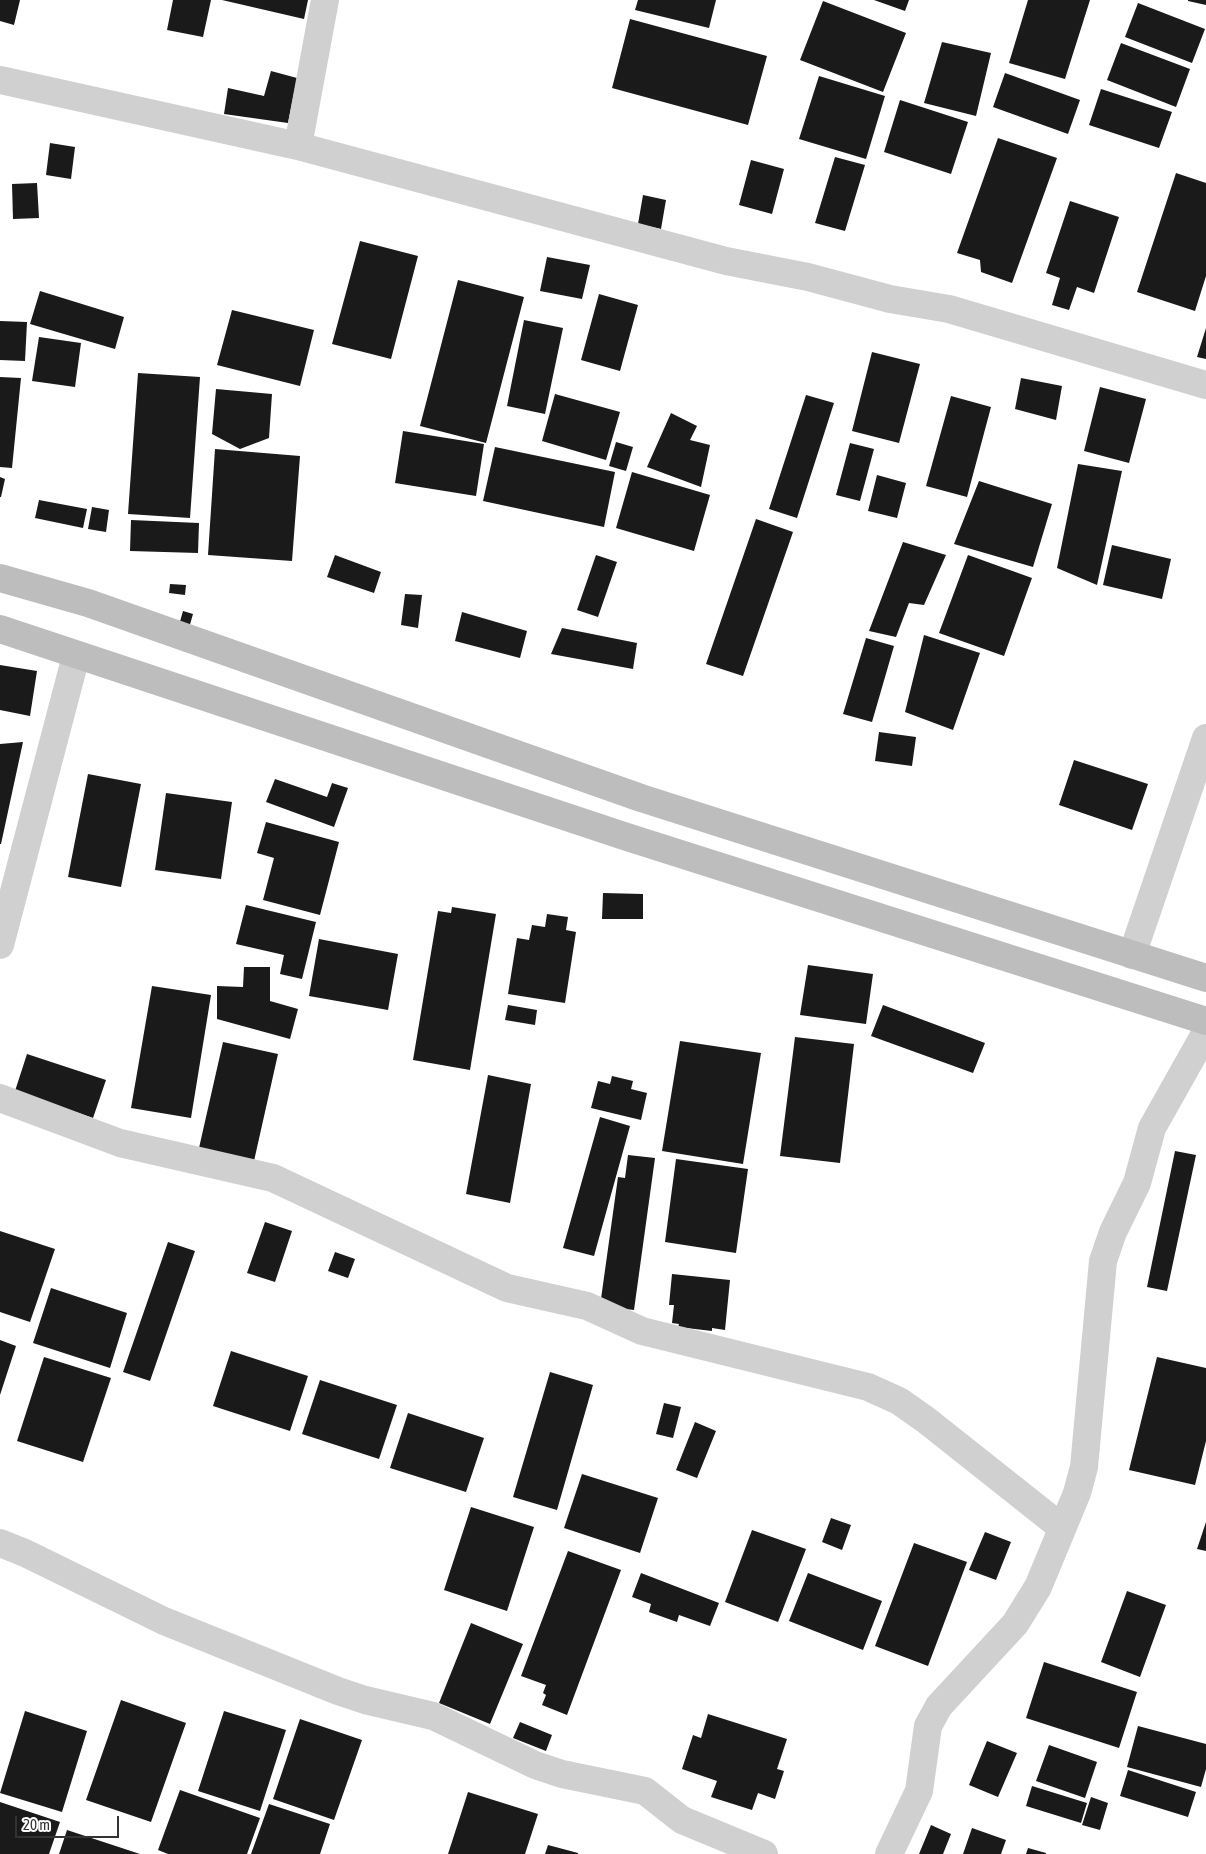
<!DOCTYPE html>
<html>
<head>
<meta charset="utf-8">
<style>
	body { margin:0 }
	#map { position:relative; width:1206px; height:1854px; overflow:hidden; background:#fff; font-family:"Asap Condensed",sans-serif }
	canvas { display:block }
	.scale { position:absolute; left:15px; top:1816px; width:104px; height:22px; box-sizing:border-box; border:2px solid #333; border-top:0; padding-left:6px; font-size:15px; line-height:18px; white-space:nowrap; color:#333; -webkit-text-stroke:4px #fff; paint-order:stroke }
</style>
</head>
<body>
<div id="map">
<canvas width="1206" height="1854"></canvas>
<div class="scale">20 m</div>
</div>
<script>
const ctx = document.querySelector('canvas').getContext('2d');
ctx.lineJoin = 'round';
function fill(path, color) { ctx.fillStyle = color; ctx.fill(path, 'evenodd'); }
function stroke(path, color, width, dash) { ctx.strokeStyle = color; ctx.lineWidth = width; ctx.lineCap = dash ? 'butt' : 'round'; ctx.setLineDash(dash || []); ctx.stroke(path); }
const building = new Path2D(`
	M0 0H20L14 25 0 21Z
	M173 0H211L203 37 167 30Z
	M222 0H308L304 19Z
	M638 0H716L709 28 635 10Z
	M874 0H909L905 11Z
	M1028 0H1090L1065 79 1009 63Z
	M1188 0H1206V5L1188 1Z
	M823 1 906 33 883 92 800 60Z
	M1138 3 1205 29 1192 63 1125 37Z
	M630 19 767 56 748 125 612 88Z
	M942 42 991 53 976 116 924 103Z
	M1121 43 1190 69 1176 107 1107 80Z
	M271 71 297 78 288 123 224 114 228 88 264 96Z
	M1005 73 1080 100 1068 134 993 107Z
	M819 76 885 96 866 159 799 139Z
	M1101 89 1172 112 1159 148 1089 125Z
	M900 100 968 122 951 174 884 152Z
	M998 138 1057 158 1012 283 981 272 980 260 957 253Z
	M50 143 75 147 71 179 46 175Z
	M835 157 865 165 845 231 815 223Z
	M751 160 784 169 772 214 739 205Z
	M1176 173 1206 183V276L1195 311 1137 292Z
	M37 183 39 218 13 219 12 184Z
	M643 195 666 200 661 229 638 224Z
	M1070 201 1119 217 1094 293 1077 287 1069 310 1052 305 1060 278 1046 273Z
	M360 241 418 256 391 359 332 344Z
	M547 257 590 265 582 299 540 291Z
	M458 280 524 297 486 443 420 426Z
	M40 291 124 317 115 349 30 324Z
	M599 294 638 305 620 371 581 360Z
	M232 310 314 330 300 386 217 365Z
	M524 320 563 328 545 414 507 406Z
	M0 321 27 322 25 361 0 360Z
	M1206 328V359L1197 357Z
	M39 337 81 343 75 387 32 381Z
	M872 352 920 364 899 443 852 431Z
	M138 373 200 377 190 518 128 514Z
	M0 377 21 378 12 468 0 467Z
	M1021 378 1062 386 1056 420 1015 409Z
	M1100 387 1146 399 1129 463 1084 451Z
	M216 389 272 394 269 438 240 449 212 434Z
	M555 394 620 412 606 460 542 441Z
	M806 395 834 403 797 518 769 509Z
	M951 396 991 407 967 497 926 486Z
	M671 413 697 426 690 440 710 445 701 487 647 467Z
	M403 431 484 444 476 496 395 483Z
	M616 442 633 447 626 471 609 466Z
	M850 443 874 449 860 501 836 495Z
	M495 447 615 472 604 527 483 501Z
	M215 449 300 456 292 561 208 555Z
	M1078 464 1122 471 1097 585 1057 568Z
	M632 472 710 495 694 551 616 528Z
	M877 475 906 483 897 518 868 511Z
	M0 477 5 479 1 497H0Z
	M979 481 1052 504 1033 567 954 544Z
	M39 500 87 509 83 528 35 518Z
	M92 507 109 510 106 532 88 529Z
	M756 519 793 532 743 676 706 664Z
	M131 520 199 523 198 553 130 551Z
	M903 542 946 555 924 605 909 603 896 637 869 631Z
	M1112 545 1171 559 1162 599 1103 585Z
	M335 555 381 572 374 593 327 577Z
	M596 555 617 562 598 617 577 610Z
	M968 555 1032 578 1004 656 939 633Z
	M170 584 186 585 185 595 169 593Z
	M405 594 422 595 418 628 401 625Z
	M183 611 193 614 187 635 177 632Z
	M462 612 527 631 520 658 455 641Z
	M562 628 637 643 633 669 551 654Z
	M924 635 980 653 953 730 905 712Z
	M866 638 894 646 872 722 843 714Z
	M0 665 37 671 30 716 0 710Z
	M879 732 916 737 912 766 875 761Z
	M23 742 1 844H0V744Z
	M1074 760 1148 784 1132 830 1059 805Z
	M88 774 141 784 121 887 68 877Z
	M275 779 327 797 332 783 348 788 334 827 266 802Z
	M166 793 232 802 221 879 155 870Z
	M266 822 339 842 320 915 263 900 274 858 257 853Z
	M603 893 643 894V919H602Z
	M246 905 316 922 302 979 280 974 284 955 236 944Z
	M452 907 496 914 470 1070 413 1060 438 911 451 913Z
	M547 914 568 917 566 930 576 932 565 1003 508 994 517 938 529 940 532 925 545 927Z
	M319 939 398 954 388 1010 309 996Z
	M808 965 873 974 866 1024 800 1015Z
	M244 967H270V1001L298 1009 290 1039 217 1019V986L243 987Z
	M152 986 211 995 191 1118 131 1108Z
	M508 1005 537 1010 535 1025 505 1020Z
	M883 1005 985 1043 973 1073 871 1036Z
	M795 1037 854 1044 840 1163 780 1156Z
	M680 1041 761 1053 743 1164 662 1151Z
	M223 1042 278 1054 254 1161 199 1148Z
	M27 1054 106 1080 93 1118 15 1091Z
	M488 1075 531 1084 510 1203 466 1194Z
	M612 1076 633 1081 631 1089 647 1093 641 1120 591 1108 598 1081 610 1084Z
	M600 1117 630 1126 594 1256 563 1248Z
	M1175 1151 1196 1155 1167 1291 1147 1287Z
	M628 1155 655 1158 634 1310 600 1306 618 1177 625 1178Z
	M676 1159 748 1169 736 1253 665 1242Z
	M265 1222 292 1231 275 1282 247 1273Z
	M0 1231 55 1249 30 1322 0 1312Z
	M168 1242 195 1251 150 1381 123 1372Z
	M335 1252 355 1259 348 1278 328 1271Z
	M672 1274 730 1280 725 1330 712 1328V1331L678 1327 679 1324 672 1323 674 1305H669Z
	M51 1288 127 1313 110 1368 33 1343Z
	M0 1340 16 1346 0 1395Z
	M231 1351 308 1376 290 1431 213 1406Z
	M44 1357 111 1378 83 1462 17 1441Z
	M1157 1357 1206 1368V1441L1195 1485 1129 1470Z
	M550 1372 593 1385 557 1510 513 1497Z
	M320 1380 397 1405 379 1459 302 1434Z
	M664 1403 681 1407 673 1438 656 1434Z
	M408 1413 484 1438 466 1492 390 1468Z
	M695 1422 716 1431 697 1478 676 1470Z
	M582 1474 658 1498 640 1553 564 1528Z
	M471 1507 534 1527 507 1611 444 1590Z
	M831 1518 851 1525 842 1550 822 1542Z
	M1206 1522V1551L1197 1549Z
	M752 1530 806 1549 778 1622 725 1602Z
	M985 1532 1011 1542 996 1580 969 1570Z
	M914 1543 967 1562 928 1666 875 1646Z
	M568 1551 621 1570 567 1715 542 1705 546 1695 543 1693 546 1685 521 1676Z
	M641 1573 719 1603 710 1626 679 1615 677 1622 649 1612 651 1604 632 1597Z
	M808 1573 882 1601 863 1650 789 1621Z
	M1127 1591 1166 1605 1140 1677 1101 1662Z
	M471 1623 523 1644 490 1724 439 1703Z
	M1044 1662 1137 1692 1119 1748 1026 1718Z
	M121 1700 186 1723 151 1822 86 1800Z
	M25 1711 87 1731 62 1812 0 1793Z
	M224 1711 286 1730 260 1811 198 1791Z
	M708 1714 787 1739 777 1769 784 1771 775 1799 758 1793 752 1810 711 1797 717 1781 682 1769 693 1735 701 1738Z
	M300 1719 362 1740 334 1820 273 1799Z
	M520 1722 552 1735 546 1751 513 1738Z
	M1138 1726 1206 1744V1769L1201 1787 1127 1767Z
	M987 1741 1017 1753 998 1797 969 1785Z
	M1049 1745 1097 1762 1085 1798 1036 1781Z
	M1128 1770 1196 1792 1188 1817 1120 1796Z
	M1032 1786 1087 1803 1081 1823 1026 1806Z
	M180 1790 260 1818 247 1854H168L158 1850Z
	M468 1792 538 1814 525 1854H448Z
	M1091 1797 1108 1803 1100 1830 1082 1825Z
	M0 1802 60 1822 49 1854H0Z
	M269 1804 330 1824 320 1854H251Z
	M931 1825 951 1834 943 1854H919Z
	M972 1828 1006 1840 1001 1854H963Z
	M67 1830 140 1854H59Z
	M548 1845 578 1853V1854H545Z
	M1028 1848 1046 1853V1854H1026Z`);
const minor = new Path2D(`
	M0 80 298 146 726 261 808 277 890 299 949 309 1206 385
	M298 146 325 0
	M0 945 76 656
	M1132 955 1206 738
	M0 1098 120 1143 273 1178 507 1288 587 1306 642 1331 868 1387 899 1401 926 1420 1061 1527
	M0 1543 25 1553 164 1621 338 1691 365 1700 433 1716 535 1765 562 1774 645 1791 682 1820 764 1854
	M889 1854 919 1791 928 1726 939 1706 1015 1624 1038 1587 1077 1493 1084 1467 1103 1261 1113 1232 1137 1183 1152 1128 1206 1032`);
const secondary = new Path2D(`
	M0 578 88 603 641 798 1206 978
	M0 629 627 837 1206 1021`);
fill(building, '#1a1a1a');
stroke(minor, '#d0d0d0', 28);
stroke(secondary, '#bdbdbd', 28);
</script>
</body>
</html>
